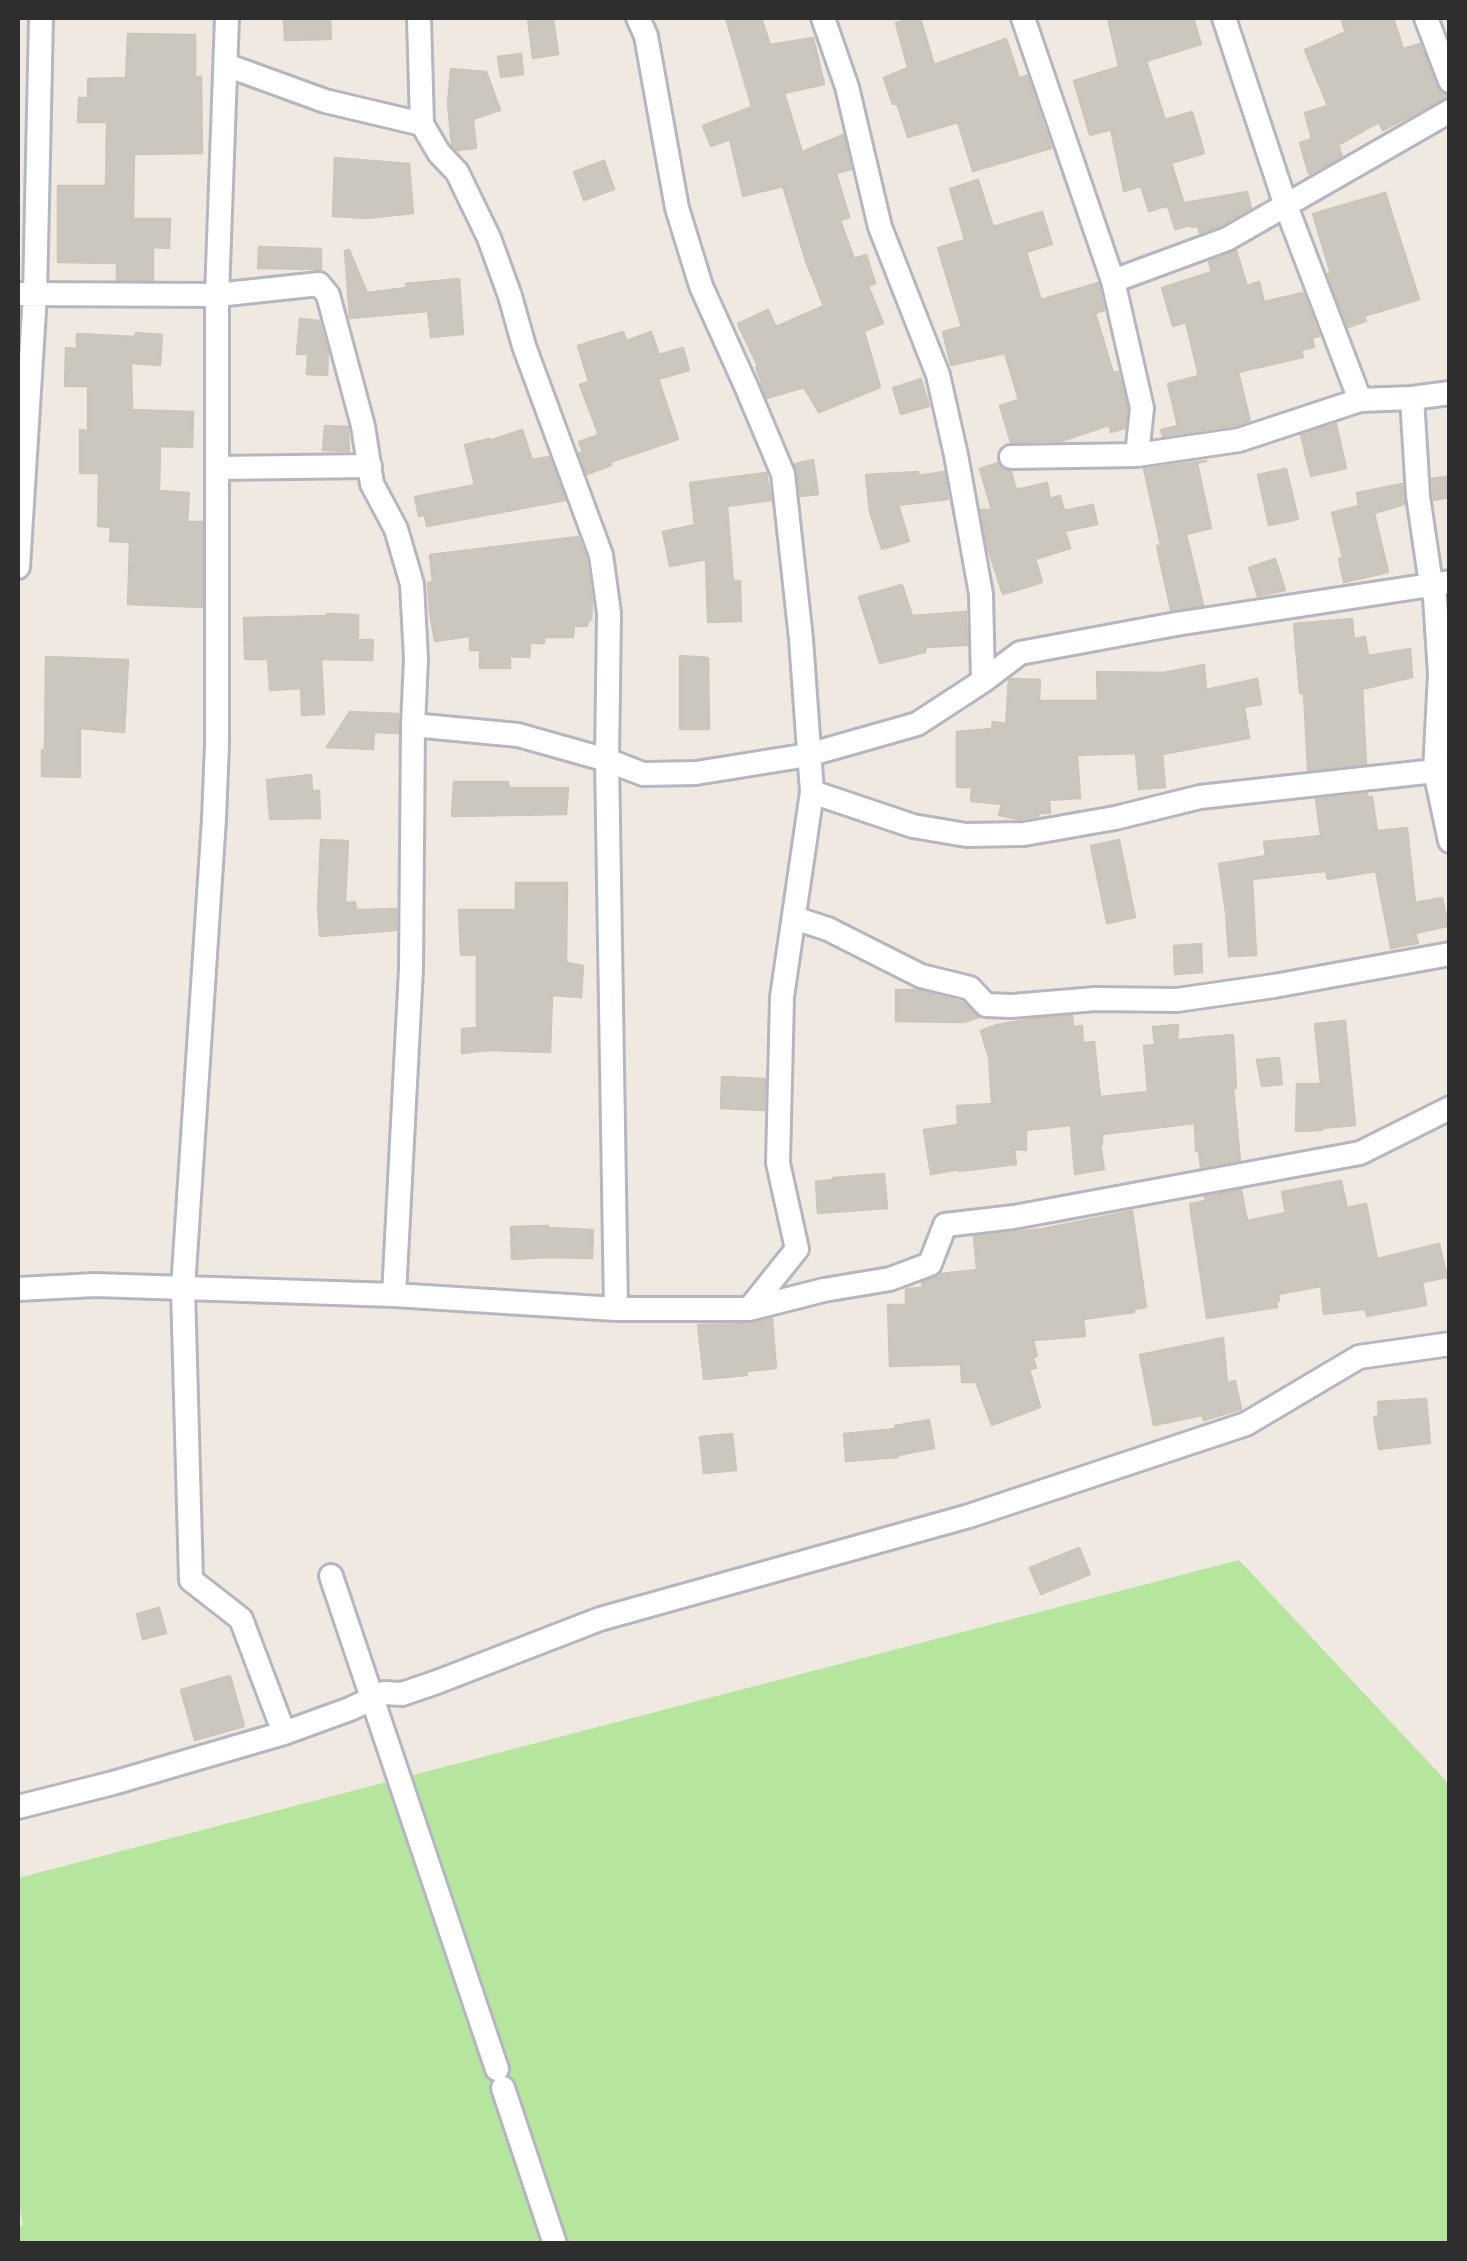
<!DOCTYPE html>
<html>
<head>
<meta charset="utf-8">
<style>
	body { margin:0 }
	#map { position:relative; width:1467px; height:2261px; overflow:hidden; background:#efe9e1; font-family:Raleway,sans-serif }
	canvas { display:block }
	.frame { position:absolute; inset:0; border:20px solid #2e2e2e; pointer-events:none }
</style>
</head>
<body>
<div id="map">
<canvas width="1467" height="2261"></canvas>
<div class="frame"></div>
</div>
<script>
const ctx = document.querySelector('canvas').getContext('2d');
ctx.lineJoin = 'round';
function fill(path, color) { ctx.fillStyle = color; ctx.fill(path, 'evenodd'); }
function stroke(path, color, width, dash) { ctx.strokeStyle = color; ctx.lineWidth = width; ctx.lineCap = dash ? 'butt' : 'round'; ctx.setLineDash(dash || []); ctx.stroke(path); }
const green = new Path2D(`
	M1239 1560 1449 1784V2243L18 2244V2228L23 2225 18 2197V1878Z`);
const building = new Path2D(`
	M330 18 331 39 285 40 284 19Z
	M528 18H553L558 54 533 58Z
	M726 18H761L770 45 813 38 824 84 784 93 802 152 843 135 851 169 836 173 849 217 840 220 854 259 866 255 875 283 868 286 883 323 864 331 880 387 819 412 804 387 767 398 756 367 758 366 738 324 768 310 776 327 824 306 806 261 783 186 743 196 730 139 711 146 703 126 752 107Z
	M914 18H920L934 65 1006 39 1019 78 1027 76 1051 148 973 171 958 122 908 137 897 103 893 104 884 78 908 68 896 23Z
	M1108 18H1193L1201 44 1146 61 1165 120 1192 112 1204 153 1171 163 1183 201 1149 211 1141 186 1124 191 1111 129 1090 135 1074 81 1119 67Z
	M1341 18H1393L1403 49 1420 44 1436 86 1448 97 1383 130 1379 122 1338 145 1342 156 1309 174 1300 143 1312 139 1305 113 1328 106 1305 50 1346 32Z
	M128 34 195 35V77H201L202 153 134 154 133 219H170L169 248 153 247V280H117V263L58 262V186H106L107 122H78L79 98H88V79L126 78Z
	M521 54 523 74 501 77 498 57Z
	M451 69 486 72 500 110 473 119 476 148 457 150 452 145 448 104Z
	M335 158 409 164 413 213 366 218 333 216Z
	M604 161 614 189 584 200 574 172Z
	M978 180 993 227 1042 212 1052 244 1026 252 1041 300 1098 283 1104 310 1095 313 1113 373 1118 372 1127 409 1125 428 1111 432 1109 425 1061 441 1011 442 1000 406 1019 400 1005 353 951 365 943 332 962 327 938 248 965 240 950 189Z
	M1247 192 1251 208 1221 225 1200 233 1198 226 1192 227 1191 225 1175 229 1168 206Z
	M1385 193 1419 299 1364 316 1366 321 1348 327 1328 274H1331L1313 214Z
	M259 247 321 249V269L258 268Z
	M349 250 367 293 407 288 406 284 459 279 463 334 431 337 428 311 350 318 345 251Z
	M1236 251 1247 286 1259 282 1264 302 1303 293 1319 336 1312 338 1314 347 1301 350 1303 357 1238 372 1250 421 1236 425 1163 436 1161 430 1178 426 1168 384 1199 376 1186 322 1173 326 1162 288 1212 272 1209 262Z
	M300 319 319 321 328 352 327 375 307 374 308 354H297Z
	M623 332 626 341 651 332 659 355 683 348 689 370 658 379 678 439 610 462 611 465 587 474 579 453 583 452 579 442 599 435 580 385 589 382 578 346Z
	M136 333 162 335 160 365 131 363 132 410 193 412 192 447 160 446 159 491 189 493 187 522H202V607L128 604 130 542 110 541 111 527 98 526 99 473H80V430L88 431V386H65L66 348 77 349V334L135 337Z
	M921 379 929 406 901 414 893 388Z
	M1336 424 1346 468 1311 476 1301 435Z
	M325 426 348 427 349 451 323 450Z
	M522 430 532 460 549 457 565 500 427 526 425 515 419 516 415 497 475 485 465 445 489 439V441Z
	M813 460 818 494 801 496 795 464Z
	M1206 461 1197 463 1211 528 1186 534 1203 605 1171 610 1157 546 1161 545 1144 469Z
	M998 463 1003 470 1011 472 1016 490 1047 483 1050 499 1060 496 1064 511 1093 505 1097 524 1065 531 1070 548 1035 559 1042 582 1003 594 987 545 981 510H992L980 469Z
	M1286 469 1298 519 1269 525 1258 475Z
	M918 472V476L944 472 948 499 898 505 909 541 882 549 870 512 866 475Z
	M766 473 771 500 727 506 733 581H740L741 621 708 622 706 559 670 566 663 532 695 525 690 483Z
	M1450 476V497L1434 500 1432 479Z
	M1402 484 1404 504 1374 513 1388 572 1344 582 1339 559 1343 558 1332 513 1359 506 1357 493Z
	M578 537 586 559 592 602 591 620H588L587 626H574L573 637H544V643H530L529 657 510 656V668H480V650H470V636L435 641 430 613 428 583 433 582 430 555Z
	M1275 559 1285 590 1258 596 1249 568Z
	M902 585 912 616 966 612 967 645 926 647 925 652 880 663 859 597Z
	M327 614 358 615V640H373L372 660 321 659 324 714 302 715 301 688 270 690 268 659H245L244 618 327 616Z
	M1352 619 1354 639 1365 637 1368 656 1410 649 1412 677 1362 689 1366 764 1308 770 1304 693H1300L1294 624Z
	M680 656 708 658 709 729H680Z
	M46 657 128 660 124 732 80 728V777L42 776V750H45Z
	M1204 665 1206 690 1257 679 1261 704 1244 707 1249 738 1162 754 1165 787 1139 789 1136 753 1077 755 1080 798 1049 800 1050 813H1038V816L1018 819 999 815 1002 804 971 801 972 787H957V732L992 729 993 722 1006 724 1009 680 1011 679 1040 680 1039 701H1098L1097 672 1163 673Z
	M350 712 398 714V733L374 732 373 749 327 747Z
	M311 775 312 791H319L320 818 270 819 267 780Z
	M454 782H508L509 788H568L566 814 452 816Z
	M1367 794 1368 798 1372 797 1377 831 1407 828 1415 903 1442 898 1448 926 1415 933 1418 943 1391 948 1376 871 1328 879 1326 871 1252 879 1256 955 1229 956 1226 912 1219 864 1266 856 1264 842 1321 836 1316 799Z
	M321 840 348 841 345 903 355 902 356 910 396 909V930L320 936 318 909Z
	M1119 840 1135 917 1107 923 1091 846Z
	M516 883H567L566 963 583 966 581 997 552 995 550 1052 487 1050 462 1053V1029L477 1028V954L461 955 459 910H516Z
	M1201 944 1202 972 1175 974 1174 946Z
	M896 990H916L962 1002 979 1017 964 1022 896 1021Z
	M1072 1016 1073 1027 1082 1026 1083 1043 1094 1042 1100 1097 1148 1092 1144 1046 1155 1045 1153 1027 1178 1025 1177 1040 1233 1035 1236 1088H1233L1240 1160 1201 1167 1199 1151H1196L1195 1123 1102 1134V1144H1100L1104 1169 1075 1174 1071 1125 1026 1130V1150L1014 1149 1016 1164 959 1171V1169L931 1174 924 1130 958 1125 957 1106 992 1104 989 1058 981 1031 997 1025 1032 1019Z
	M1345 1021 1355 1125 1322 1128V1130L1296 1131 1297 1084H1321L1315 1024Z
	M1279 1058 1282 1084 1262 1086 1257 1060Z
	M722 1077 765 1079 764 1110 721 1108Z
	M884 1174 887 1208 818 1213 816 1182 833 1180V1178Z
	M1341 1181 1347 1208 1366 1204 1377 1259 1439 1244 1447 1277 1422 1282 1426 1305 1367 1316 1365 1309 1324 1314 1321 1286 1278 1294 1279 1301H1276L1277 1307 1207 1318 1190 1204 1206 1201 1205 1197 1241 1190 1247 1221 1286 1213 1282 1192Z
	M1132 1211 1146 1307 1134 1309V1312L1083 1319 1085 1336 1033 1340 1037 1356 1033 1357 1036 1368 1029 1369 1040 1407 992 1425 976 1382H962L961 1364 890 1366 888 1305H906V1289L923 1288 922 1283 941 1274 977 1270 974 1237 1043 1229Z
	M548 1226V1228L593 1230 592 1258 549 1257 512 1259 511 1227Z
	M772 1319 776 1368 746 1371 747 1375 704 1379 698 1325 749 1324Z
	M1223 1338 1227 1383 1235 1381 1241 1409 1204 1420 1202 1415 1154 1425 1140 1355Z
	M1426 1399 1430 1443 1379 1449 1374 1417 1379 1416 1378 1402Z
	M929 1420 934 1448 898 1455V1457L846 1461 844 1434 896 1429 895 1426Z
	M732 1434 736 1470 704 1473 700 1437Z
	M1079 1548 1090 1574 1041 1594 1030 1568Z
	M159 1608 166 1633 143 1639 137 1614Z
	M230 1676 244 1726 195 1740 181 1690Z`);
const minor = new Path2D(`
	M227 18 217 295V744L214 819 183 1288 191 1580 241 1619 284 1733
	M419 18 422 124 439 153 457 172 489 238 510 296 524 346 601 555 609 613 607 760 616 1309
	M638 18 646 36 677 208 701 286 746 386 783 474 801 639 812 792 782 997 778 1163 797 1249 749 1309
	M823 18 847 87 880 227 938 375 956 455 981 594 983 681
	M1023 18 1113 281 1142 408 1137 455
	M1224 18 1286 206 1360 400
	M1426 18 1450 81
	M226 65 325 101 422 124
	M1113 281 1227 239 1450 111
	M18 294 217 295 319 284 328 295 363 426 372 484 396 529 412 584 416 659 413 725 411 969 394 1295
	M1412 398 1418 496 1431 584 1435 598 1440 674 1435 771 1450 841
	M1011 457 1137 455 1239 440 1360 400 1412 398 1450 393
	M217 468 370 466
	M18 567 35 295 41 18
	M413 725 518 735 607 760 643 774 696 773 808 755 917 724 983 681 1020 653 1176 624 1450 582
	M812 792 913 826 966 835 1024 834 1115 818 1200 797 1435 771 1450 766
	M794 918 828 929 921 976 970 988 986 1005 1012 1006 1095 999 1177 1000 1274 986 1450 954
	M18 1289 95 1285 394 1295 616 1309H749L824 1290 890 1279 930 1264 945 1225 1014 1217 1360 1153 1450 1108
	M331 1576 497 2069
	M18 1807 113 1783 284 1733 350 1709 384 1693 402 1694 437 1682 600 1619 969 1516 1246 1424 1359 1357 1450 1344
	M503 2088 555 2244`);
fill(green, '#b6e59e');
fill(building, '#cbc7bf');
stroke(building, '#cbc5ba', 2.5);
stroke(minor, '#b4b7c1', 28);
stroke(minor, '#fff', 22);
</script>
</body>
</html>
